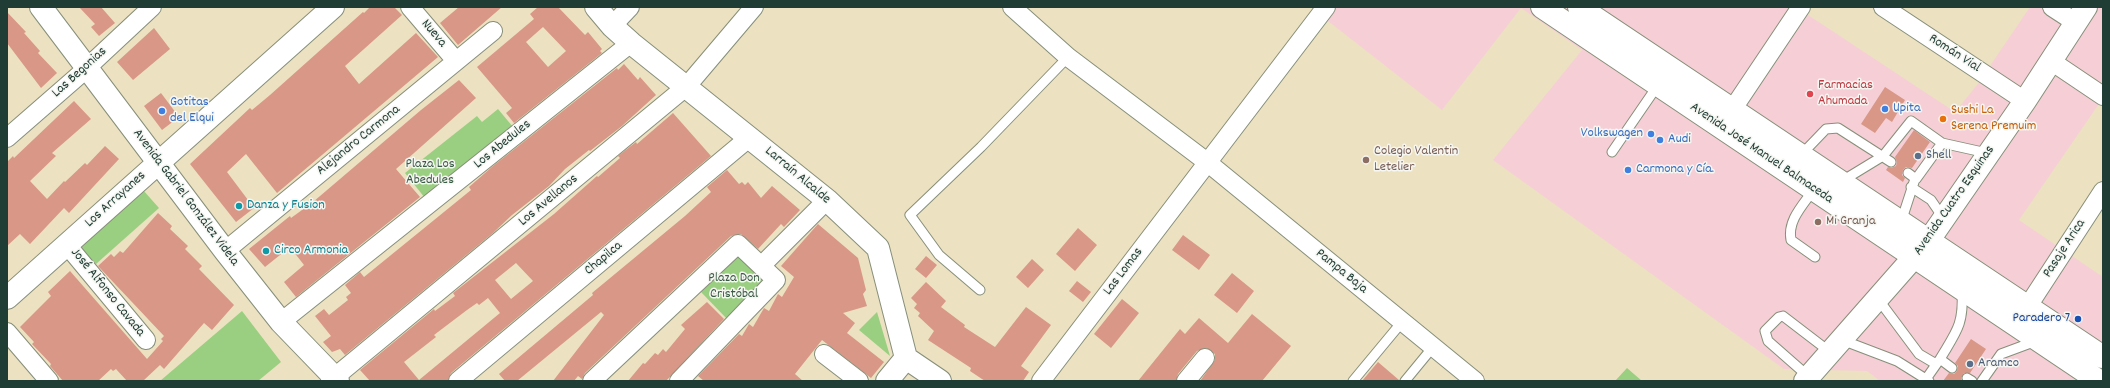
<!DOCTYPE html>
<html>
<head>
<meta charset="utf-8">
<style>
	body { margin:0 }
	#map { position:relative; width:2110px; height:388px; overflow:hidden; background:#ece1c1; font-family:Dekko,sans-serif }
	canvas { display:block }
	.frame { position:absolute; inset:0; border:8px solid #1f3d34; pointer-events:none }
</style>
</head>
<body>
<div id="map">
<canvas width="2110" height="388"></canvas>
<div class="frame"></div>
</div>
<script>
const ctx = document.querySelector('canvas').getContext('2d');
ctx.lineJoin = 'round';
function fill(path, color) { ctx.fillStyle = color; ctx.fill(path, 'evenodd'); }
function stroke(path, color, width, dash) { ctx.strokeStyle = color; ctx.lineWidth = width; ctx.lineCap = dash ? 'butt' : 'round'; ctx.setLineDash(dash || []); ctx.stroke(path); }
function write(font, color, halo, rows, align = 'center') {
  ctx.font = font + ' Dekko,sans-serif'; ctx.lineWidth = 3; ctx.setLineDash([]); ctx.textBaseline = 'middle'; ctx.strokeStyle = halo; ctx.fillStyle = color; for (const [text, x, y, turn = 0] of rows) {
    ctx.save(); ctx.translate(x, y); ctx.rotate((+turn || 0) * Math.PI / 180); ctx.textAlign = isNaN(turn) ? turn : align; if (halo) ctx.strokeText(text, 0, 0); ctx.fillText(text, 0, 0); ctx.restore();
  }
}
const built = new Path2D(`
	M1310 7H1796L1955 112 1977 85 2030 7H2103V98L2019 220 2103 277V381H1880L1867 371 1784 369 1493 160 1582 50 1521 8 1442 110Z`);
const green = new Path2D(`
	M498 109 513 127 425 198 405 173 477 116 482 122Z
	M143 190 159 208 96 264 80 247Z
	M739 254 767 282 728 320 701 292Z
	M242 311 281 362 258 381H160Z
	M877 312 890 356 859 330Z
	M1627 368 1642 381H1615Z`);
const building = new Path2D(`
	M79 7H101L115 23 99 36 91 27 95 24Z
	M370 7H394L402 15 345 66 359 84 416 33 438 57 277 193 246 154 227 172 254 208 236 222 190 164 250 108 252 110 270 95 363 12 364 13Z
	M459 7H502L458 45 440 23Z
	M538 7H558L585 35 588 32 602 49 600 51 602 53 514 123 506 113 512 108 477 67 534 19 530 14ZM543 27 566 51 548 67 526 42Z
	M7 12 26 32 24 33 40 51 38 53 57 73 41 88 7 43Z
	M154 28 170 49 133 80 117 62Z
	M624 64 638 80 640 77 656 95 622 126 590 151 589 150 565 169 549 186 512 215 493 233 345 355 340 349 332 352 323 342 331 336 315 316 324 309 329 315 348 300 346 297 351 293 345 285 360 272 364 277 471 190 469 187 493 166 617 68 618 70Z
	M459 80 476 98 396 169 420 197 296 297 284 282 304 265 290 247 265 267 249 249 290 216 291 218 313 202 421 110Z
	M1885 87 1905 100 1892 122 1886 118 1875 133 1861 124Z
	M161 93 179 117 162 130 144 106Z
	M74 101 91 119 52 153 56 156 30 181 47 199 64 181 65 182 85 163 87 165 105 146 119 159 69 213 64 208 30 244 20 234 7 246V162L13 156 14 158Z
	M673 113 711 156 451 373 448 381H370L360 370 434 309 435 311 455 296 453 293 554 214 597 176 598 177 620 158 618 156 636 142 637 144ZM516 263 533 281 511 299 495 280ZM488 298 500 313 419 380 404 362 436 337 434 335 467 310 477 303 479 305Z
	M1914 130 1930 142 1912 168 1906 167 1903 170 1902 175 1905 178 1903 182 1886 170 1888 167 1891 168 1896 166 1897 162 1895 157Z
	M727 170 739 184 742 182 745 185 748 182 761 198 772 186 800 210 784 227 781 224 758 249 741 234 731 236 585 373 582 379 578 376 574 381H553L604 315 601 312 517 381H505L499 374 593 295 592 293 685 216 711 192 707 187Z
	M158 213 172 226 170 229 188 246 185 249 202 266 199 269 234 305 212 330 204 323 164 369 160 365 143 381H127L116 369 113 371 111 369 98 381H63L50 366 51 364 32 344 34 342 20 327 51 296 48 292 70 271 147 359 163 341 161 339 164 336 98 266 111 254 114 257 120 251 123 253Z
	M818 224 858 258 866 290 863 294 867 306 843 313 855 323 847 333 884 362 871 378 822 340 795 374 803 381H704L698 376 739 334 742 336 749 324 753 327 764 308 769 311 778 294 782 297 794 277 781 266Z
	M1078 228 1097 245 1075 271 1056 254Z
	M1183 235 1210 255 1199 270 1172 250Z
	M926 256 937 265 926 278 915 269Z
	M1032 259 1044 270 1028 288 1016 277Z
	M1232 273 1254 291 1237 313 1214 295Z
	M1077 281 1091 292 1083 302 1069 291Z
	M926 282 946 301 941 307 965 325 964 327 995 347 1026 307 1051 325 1021 366 1029 372 1023 381H985L970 371 971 368 928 340 934 331 918 316 920 313 914 308 917 304 911 298Z
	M1122 299 1139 313 1111 348 1094 334Z
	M707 302 724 319 666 381H628L643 363 645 364 655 353 658 355 663 349 666 352 685 329 681 325Z
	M1252 314 1291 346 1262 381H1200L1215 360V354L1206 348 1197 351 1178 374 1176 381H1138L1180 329 1185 334 1199 318 1228 343Z
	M1971 339 1986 349 1970 373H1964L1961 378 1962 381H1943L1949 373 1954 374 1957 371 1958 366 1955 363Z
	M1378 362 1399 380V381H1362Z`);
const service = new Path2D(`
	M1612 152 1658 85
	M1800 156 1826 129 1838 128 1891 162
	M1908 173 1916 179 1942 143
	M1842 181 1883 156 1911 121 1942 143 1987 153
	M1911 187 1931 200 1944 219
	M1814 189C1804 204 1787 220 1791 240L1815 257
	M1901 222 1914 182
	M980 290 939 255 910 215 981 147 1068 57
	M1878 299 1919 354 1936 364
	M1842 340 1897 361 1929 381
	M1940 359C1956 332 1964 325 1962 291
	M1809 377 1768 341 1765 331 1779 317 1783 316 1830 352
	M1967 378 1972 381
	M1926 379 1940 359 1952 368
	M1353 381 1402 322
	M1405 381 1433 347
	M1982 381 2001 354 2036 341`);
const minor = new Path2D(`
	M410 7 456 61
	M1012 7 1068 57 1207 162 1475 381
	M1883 7 2025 101
	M2052 7 2075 22
	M612 26 630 7
	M2051 61 2103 96
	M1732 110 1801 7
	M7 138 77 77 152 7
	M67 245 146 340
	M225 251 493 31
	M761 266 827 200
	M2028 306 2103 191
	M281 322 631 43
	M7 332 49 381
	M824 354 859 381
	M330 381 687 86 754 7
	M458 381 750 137
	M592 381 738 244 776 280 679 381
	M1041 381 1326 7
	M1186 381 1205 358`);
const tertiary = new Path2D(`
	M596 7 612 26 631 43 827 200 878 248 906 358 940 381
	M7 298 333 7
	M887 381 906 358`);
const primary = new Path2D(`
	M41 7 225 251 281 322 338 381
	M1542 7 2099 381
	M1579 7 2103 357
	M1805 381 1929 240 2025 101 2086 7`);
const markers = [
	[1810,94,4,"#e0444e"],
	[1885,109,4,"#3f7fe0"],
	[162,111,4,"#3f7fe0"],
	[1943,119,4,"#e8710a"],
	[1651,134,4,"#3f7fe0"],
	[1660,140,4,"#3f7fe0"],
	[1918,156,4,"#5c6f8a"],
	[1366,160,4,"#8d6e63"],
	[1628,170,4,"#3f7fe0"],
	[239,206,4,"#0f9aa8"],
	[1818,222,4,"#8d6e63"],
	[266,251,4,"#0f9aa8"],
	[2078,319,4,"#1a4fb4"],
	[1970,364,4,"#5c6f8a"]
];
const streetNames = [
	["Nueva",433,34,50],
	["Román Vial",1954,54,33],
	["Las Begonias",80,73,-42],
	["Alejandro Carmona",359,141,-39],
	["Los Abedules",503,145,-39],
	["Avenida José Manuel Balmaceda",1761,154,34],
	["Larraín Alcalde",797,176,40],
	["Avenida Gabriel González Videla",185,198,53],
	["Los Arrayanes",116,200,-42],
	["Los Avellanos",549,201,-40],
	["Avenida Cuatro Esquinas",1955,201,-55],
	["Pasaje Arica",2065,249,-57],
	["Chapilca",604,259,-40],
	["Las Lomas",1124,272,-53],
	["Pampa Baja",1341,272,39],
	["José Alfonso Cavada",107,293,51]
];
const healthNames = [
	["Farmacias",1818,86],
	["Ahumada",1818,102]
];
const shopNames = [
	["Gotitas",170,103],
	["del Elqui",170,119],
	["Upita",1893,109],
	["Volkswagen",1643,134,"right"],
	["Audi",1668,140],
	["Carmona y Cía.",1636,170]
];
const foodNames = [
	["Sushi La",1951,111],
	["Serena Premuim",1951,127]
];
const educationNames = [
	["Colegio Valentin",1374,152],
	["Letelier",1374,168],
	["Mi Granja",1826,222]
];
const serviceNames = [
	["Shell",1926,156],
	["Aramco",1978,364]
];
const parkNames = [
	["Plaza Los",430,165],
	["Abedules",430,181],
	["Plaza Don",734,279],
	["Cristóbal",734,295]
];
const cultureNames = [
	["Danza y Fusion",247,206],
	["Circo Armonia",274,251]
];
const transitNames = [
	["Paradero 7",2070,319]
];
fill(built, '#f6cfd6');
fill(green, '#9acf81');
fill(building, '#d99787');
stroke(service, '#868f7a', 11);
stroke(minor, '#868f7a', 20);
stroke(tertiary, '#868f7a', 24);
stroke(primary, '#868f7a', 24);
stroke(service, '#fff', 9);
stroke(minor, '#fff', 18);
stroke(tertiary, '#fff', 22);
stroke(primary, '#fff', 22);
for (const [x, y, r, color] of markers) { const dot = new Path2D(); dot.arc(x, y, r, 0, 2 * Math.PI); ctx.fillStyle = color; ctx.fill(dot); stroke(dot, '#f6f6f2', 1.5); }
write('14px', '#1f3d34', '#f6f6f2', streetNames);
write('14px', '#be3a42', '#f6f6f2', healthNames, 'left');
write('14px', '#366cbe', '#f6f6f2', shopNames, 'left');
write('14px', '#c56008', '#f6f6f2', foodNames, 'left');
write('14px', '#785e54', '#f6f6f2', educationNames, 'left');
write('14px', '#4e5e75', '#f6f6f2', serviceNames, 'left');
write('14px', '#385a43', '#f6f6f2', parkNames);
write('14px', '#0d838f', '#f6f6f2', cultureNames, 'left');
write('14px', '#164399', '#f6f6f2', transitNames, 'right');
</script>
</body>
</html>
